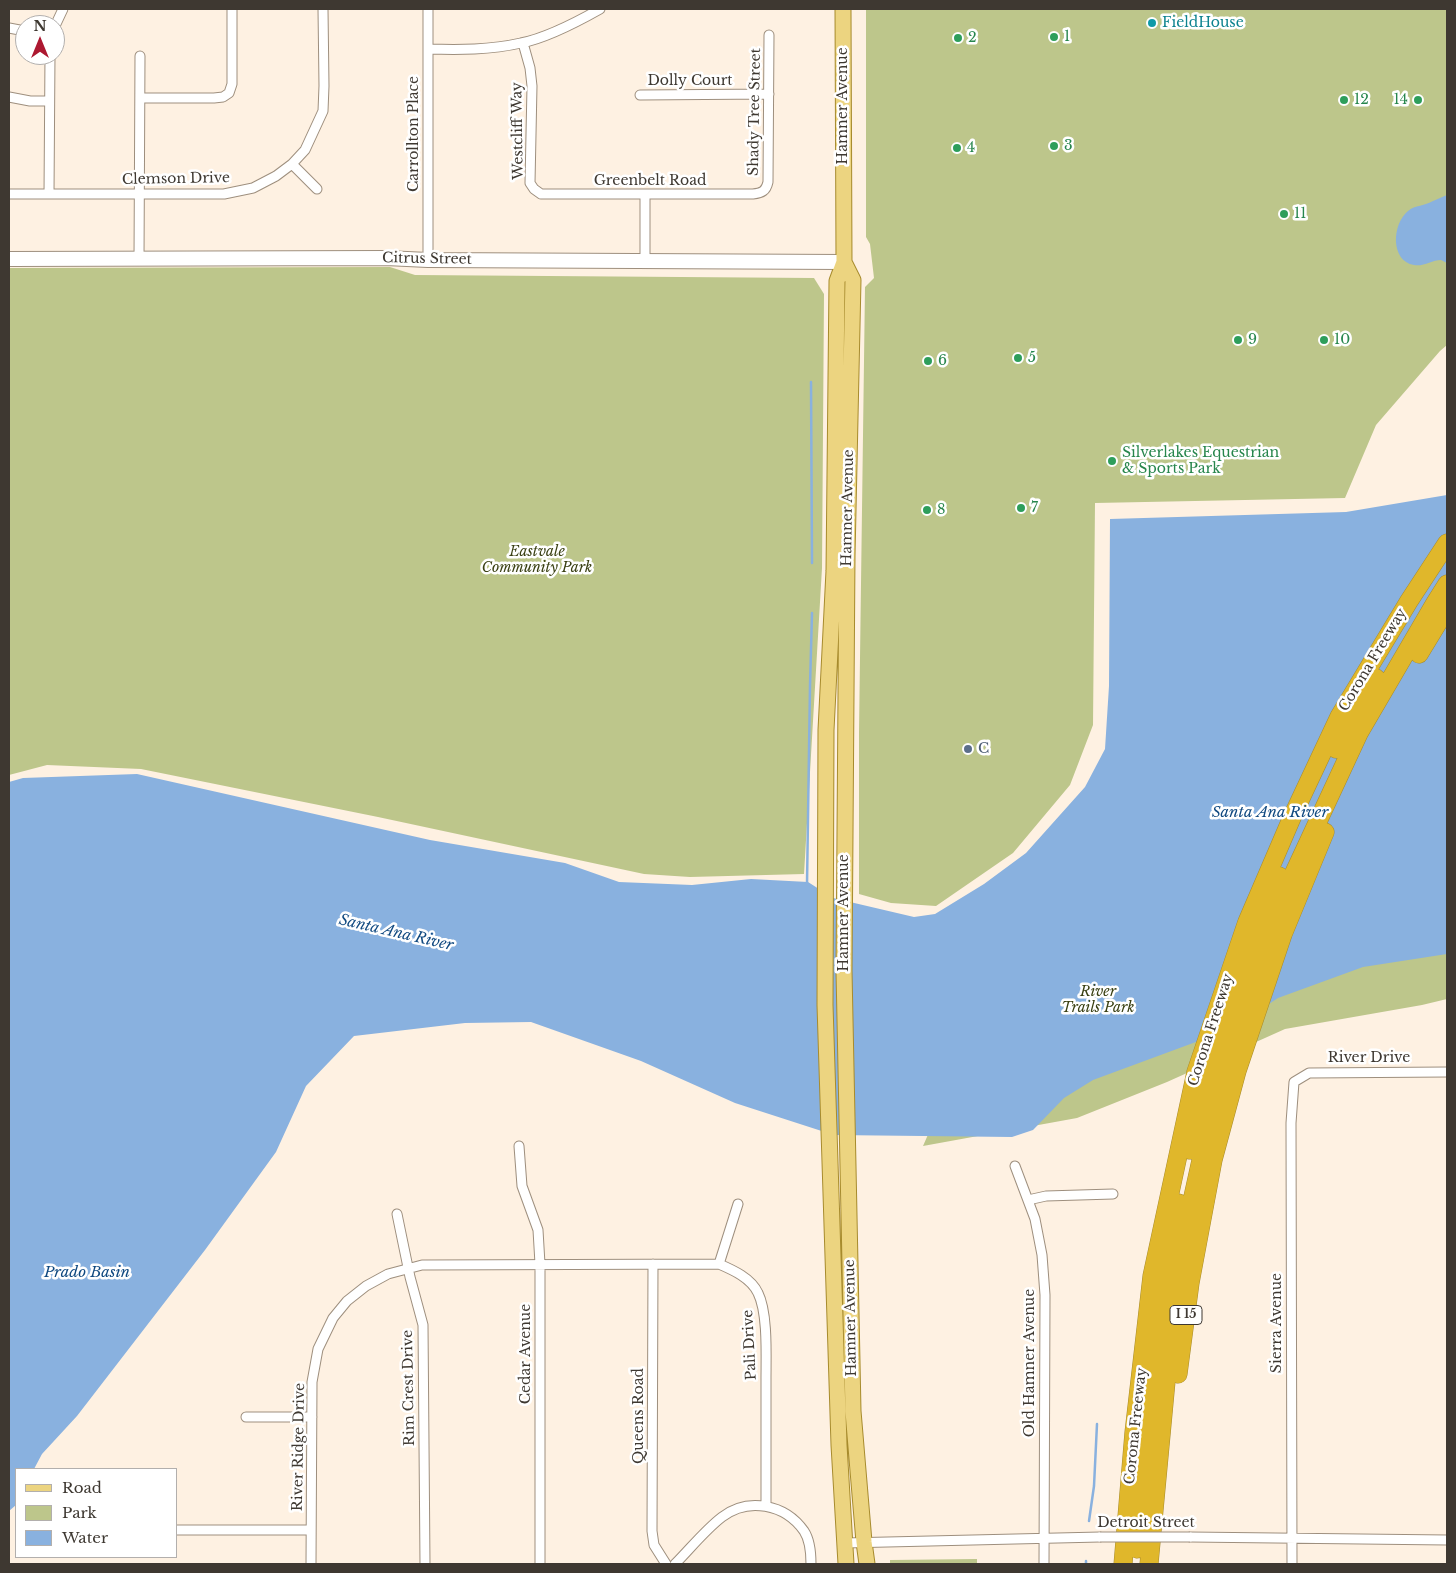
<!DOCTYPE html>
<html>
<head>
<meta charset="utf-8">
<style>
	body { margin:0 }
	#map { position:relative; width:1456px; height:1573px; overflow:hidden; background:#fef1e2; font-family:"Libre Baskerville",serif }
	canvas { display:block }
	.frame { position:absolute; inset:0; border:10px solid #3e3831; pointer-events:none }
	.legend { position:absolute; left:15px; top:1468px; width:162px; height:90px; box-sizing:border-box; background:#fff; border:1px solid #b2afad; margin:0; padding:6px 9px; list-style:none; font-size:15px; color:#3e3831 }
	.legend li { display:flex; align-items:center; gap:10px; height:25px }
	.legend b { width:25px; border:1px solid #b2afad }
	.north { position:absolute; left:15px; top:15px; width:50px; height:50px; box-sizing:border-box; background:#fff; border:1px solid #b2afad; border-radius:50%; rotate:0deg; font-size:14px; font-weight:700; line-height:20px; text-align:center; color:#3e3831 }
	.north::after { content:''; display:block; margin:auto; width:18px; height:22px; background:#ad1831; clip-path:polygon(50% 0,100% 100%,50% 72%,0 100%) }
</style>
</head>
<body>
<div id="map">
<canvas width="1456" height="1573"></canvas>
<div class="frame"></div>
<ul class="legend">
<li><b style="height:6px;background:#ecd480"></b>Road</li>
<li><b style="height:14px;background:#bdc68b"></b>Park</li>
<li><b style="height:14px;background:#89b1df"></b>Water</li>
</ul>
<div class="north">N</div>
</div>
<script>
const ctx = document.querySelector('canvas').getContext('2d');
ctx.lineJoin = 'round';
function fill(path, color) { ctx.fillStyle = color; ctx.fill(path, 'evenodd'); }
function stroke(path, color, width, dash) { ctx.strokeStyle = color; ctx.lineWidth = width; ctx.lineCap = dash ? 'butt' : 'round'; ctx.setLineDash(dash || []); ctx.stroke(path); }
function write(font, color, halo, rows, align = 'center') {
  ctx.font = font + ' "Libre Baskerville",serif'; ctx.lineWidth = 5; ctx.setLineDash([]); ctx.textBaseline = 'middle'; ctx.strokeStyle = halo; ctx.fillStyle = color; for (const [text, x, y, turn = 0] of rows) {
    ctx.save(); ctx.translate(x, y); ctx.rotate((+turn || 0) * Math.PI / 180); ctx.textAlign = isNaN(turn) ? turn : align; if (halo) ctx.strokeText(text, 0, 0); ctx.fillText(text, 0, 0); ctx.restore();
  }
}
const green = new Path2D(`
	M866 9H1447V345L1440 351 1376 425 1345 498 1095 503 1093 725 1070 785 1013 853 936 906 891 903 859 894V732L865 287 874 278 870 244 866 237Z
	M390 267 415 275 814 278 824 294 822 568 804 874 690 877 644 874 378 817 141 769 47 765 9 775V268Z
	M1447 902V999L1422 1005 1285 1029 1167 1082 1077 1118 923 1146 1022 920Z
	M977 1559V1564H890V1560Z`);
const water = new Path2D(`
	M1447 195V263L1441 260C1432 260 1423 267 1414 265 1390 261 1392 224 1408 211 1415 205 1425 206 1433 201 1438 199 1442 197 1447 195Z
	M1447 495V954L1363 967 1278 998 1231 1029 1093 1080 1064 1098 1033 1130 1012 1137 834 1135 735 1103 641 1061 531 1022 465 1023 354 1036 306 1086 276 1152 205 1250 77 1416 42 1454 34 1469H16V1505L9 1511V782L23 778 137 774 430 840 565 863 619 882 692 885 751 879 808 882 833 898 914 917 935 914 984 884 1026 853 1085 787 1105 749 1109 686 1110 519 1346 512Z`);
const stream = new Path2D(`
	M811 382 812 563
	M807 884 810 686 812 613
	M1089 1521 1094 1486 1097 1424
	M1086 1564V1561`);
const street = new Path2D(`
	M55 26 63 9
	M9 28 25 31
	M523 43 530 68 532 86 530 183 534 189 541 194H753C762 193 766 191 768 182L769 35
	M428 49C459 50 490 50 521 43 547 38 577 22 600 9
	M640 95 769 94
	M9 97 30 101H49
	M140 98H214L223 97 229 93 232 84V9
	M292 164 317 189
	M9 194H224L253 188 276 176 292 164 305 150 323 111 324 86 323 9
	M49 194 50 55
	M645 195V260
	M139 259 140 56
	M428 260V9
	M519 1146 522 1186 538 1230 540 1264V1564
	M1015 1166 1035 1219 1042 1255 1045 1295 1044 1564
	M1028 1200 1046 1196 1113 1194
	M397 1214 410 1277 423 1325 425 1564
	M653 1264 652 1531 654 1545 666 1564
	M719 1264 738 1204
	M246 1417H312
	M176 1530H311
	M1190 1537 1447 1540
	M845 1543 1100 1537
	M311 1564 312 1382 318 1349 333 1318 347 1301 366 1286 388 1274 422 1265 719 1264C733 1270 751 1278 758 1293 768 1313 766 1356 766 1379 766 1421 766 1463 766 1505
	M675 1564C690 1549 705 1530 722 1517 748 1497 785 1504 804 1531 810 1540 811 1553 811 1564
	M1292 1564 1291 1123 1294 1082 1309 1073 1447 1072`);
const secondary = new Path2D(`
	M9 259 386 258 428 260 844 262`);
const primary = new Path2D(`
	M843 9 844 262 837 281 834 571 826 730 825 1005 839 1445 846 1564
	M844 262 853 280 847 556 844 971 853 1411 864 1542 867 1564`);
const highway = new Path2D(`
	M1419 654 1447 608
	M1336 749 1376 678
	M1190 1150 1230 1007 1279 876
	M1178 1374 1190 1283 1213 1160 1237 1071 1283 934 1325 832
	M1137 1549 1157 1329 1179 1203
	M1123 1564 1134 1432 1152 1276 1196 1072 1247 922 1293 815 1339 717 1409 601 1447 543
	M1149 1564 1171 1328 1188 1219 1211 1115 1248 995 1293 875 1359 733 1435 603 1447 584`);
const streetBridge = new Path2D(`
	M1100 1537H1190`);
const markers = [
	[1152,23,5,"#0f9aa8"],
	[1054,37,5,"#2e9e5b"],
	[958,38,5,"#2e9e5b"],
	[1344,100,5,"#2e9e5b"],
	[1418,100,5,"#2e9e5b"],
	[1054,146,5,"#2e9e5b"],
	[957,148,5,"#2e9e5b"],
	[1284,214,5,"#2e9e5b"],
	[1238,340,5,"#2e9e5b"],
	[1324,340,5,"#2e9e5b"],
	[1018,358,5,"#2e9e5b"],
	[928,361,5,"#2e9e5b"],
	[1112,461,5,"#2e9e5b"],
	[1021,508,5,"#2e9e5b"],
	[927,510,5,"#2e9e5b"],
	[968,749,5,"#5c6f8a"]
];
const shields = [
	[1186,1315,32]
];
const shieldNames = [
	["I 15",1186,1315]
];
const cultureNames = [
	["FieldHouse",1162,23]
];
const leisureNames = [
	["1",1064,37],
	["2",968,38],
	["12",1354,100],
	["14",1408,100,"right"],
	["3",1064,146],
	["4",967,148],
	["11",1294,214],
	["9",1248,340],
	["10",1334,340],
	["5",1028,358],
	["6",938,361],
	["Silverlakes Equestrian",1122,453],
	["& Sports Park",1122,469],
	["7",1031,508],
	["8",937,510]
];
const streetNames = [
	["Dolly Court",690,81],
	["Hamner Avenue",843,106,-90],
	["Shady Tree Street",755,112,-89],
	["Westcliff Way",518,131,-91],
	["Carrollton Place",414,134,-90],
	["Clemson Drive",176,179,-1],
	["Greenbelt Road",650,181],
	["Citrus Street",427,259,1],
	["Hamner Avenue",848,508,-89],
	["Corona Freeway",1373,660,-59],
	["Hamner Avenue",844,913,-90],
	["Corona Freeway",1211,1030,-72],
	["River Drive",1369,1058],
	["Hamner Avenue",851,1318,-91],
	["Sierra Avenue",1277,1323,-90],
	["Pali Drive",750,1345,-93],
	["Cedar Avenue",526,1354,-90],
	["Old Hamner Avenue",1030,1363,-90],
	["Rim Crest Drive",409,1388,-91],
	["Queens Road",639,1416,-90],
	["Corona Freeway",1136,1426,-84],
	["River Ridge Drive",299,1447,-89],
	["Detroit Street",1146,1523]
];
const parkNames = [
	["Eastvale",537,552],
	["Community Park",537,568],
	["River",1098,992],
	["Trails Park",1098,1008]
];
const serviceNames = [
	["C",978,749]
];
const waterNames = [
	["Santa Ana River",1270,813],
	["Santa Ana River",396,933,13],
	["Prado Basin",87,1273]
];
fill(green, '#bdc68b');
fill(water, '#89b1df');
stroke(stream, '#89b1df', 2.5);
stroke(street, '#9e8f7e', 11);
stroke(secondary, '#9e8f7e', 16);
stroke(primary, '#a78b2d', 17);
stroke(highway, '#a78b2d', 19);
stroke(street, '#fff', 9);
stroke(secondary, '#fff', 14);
stroke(primary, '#ecd480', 15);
stroke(highway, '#e0b72b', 18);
stroke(streetBridge, '#9e8f7e', 11, []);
stroke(streetBridge, '#fff', 9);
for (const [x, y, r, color] of markers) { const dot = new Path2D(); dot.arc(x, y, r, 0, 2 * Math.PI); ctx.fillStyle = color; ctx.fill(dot); stroke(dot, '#fff', 2); }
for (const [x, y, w] of shields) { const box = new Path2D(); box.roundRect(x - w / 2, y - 9.5, w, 19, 4); ctx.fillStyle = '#fff'; ctx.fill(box); stroke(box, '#3e3831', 1); }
write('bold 12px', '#3e3831', null, shieldNames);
write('14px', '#0d838f', '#fff', cultureNames, 'left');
write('14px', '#27864d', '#fff', leisureNames, 'left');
write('14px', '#3e3831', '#fff', streetNames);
write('italic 14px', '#3a4013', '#fff', parkNames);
write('14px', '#4e5e75', '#fff', serviceNames, 'left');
write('italic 15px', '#104980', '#fff', waterNames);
</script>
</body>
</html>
